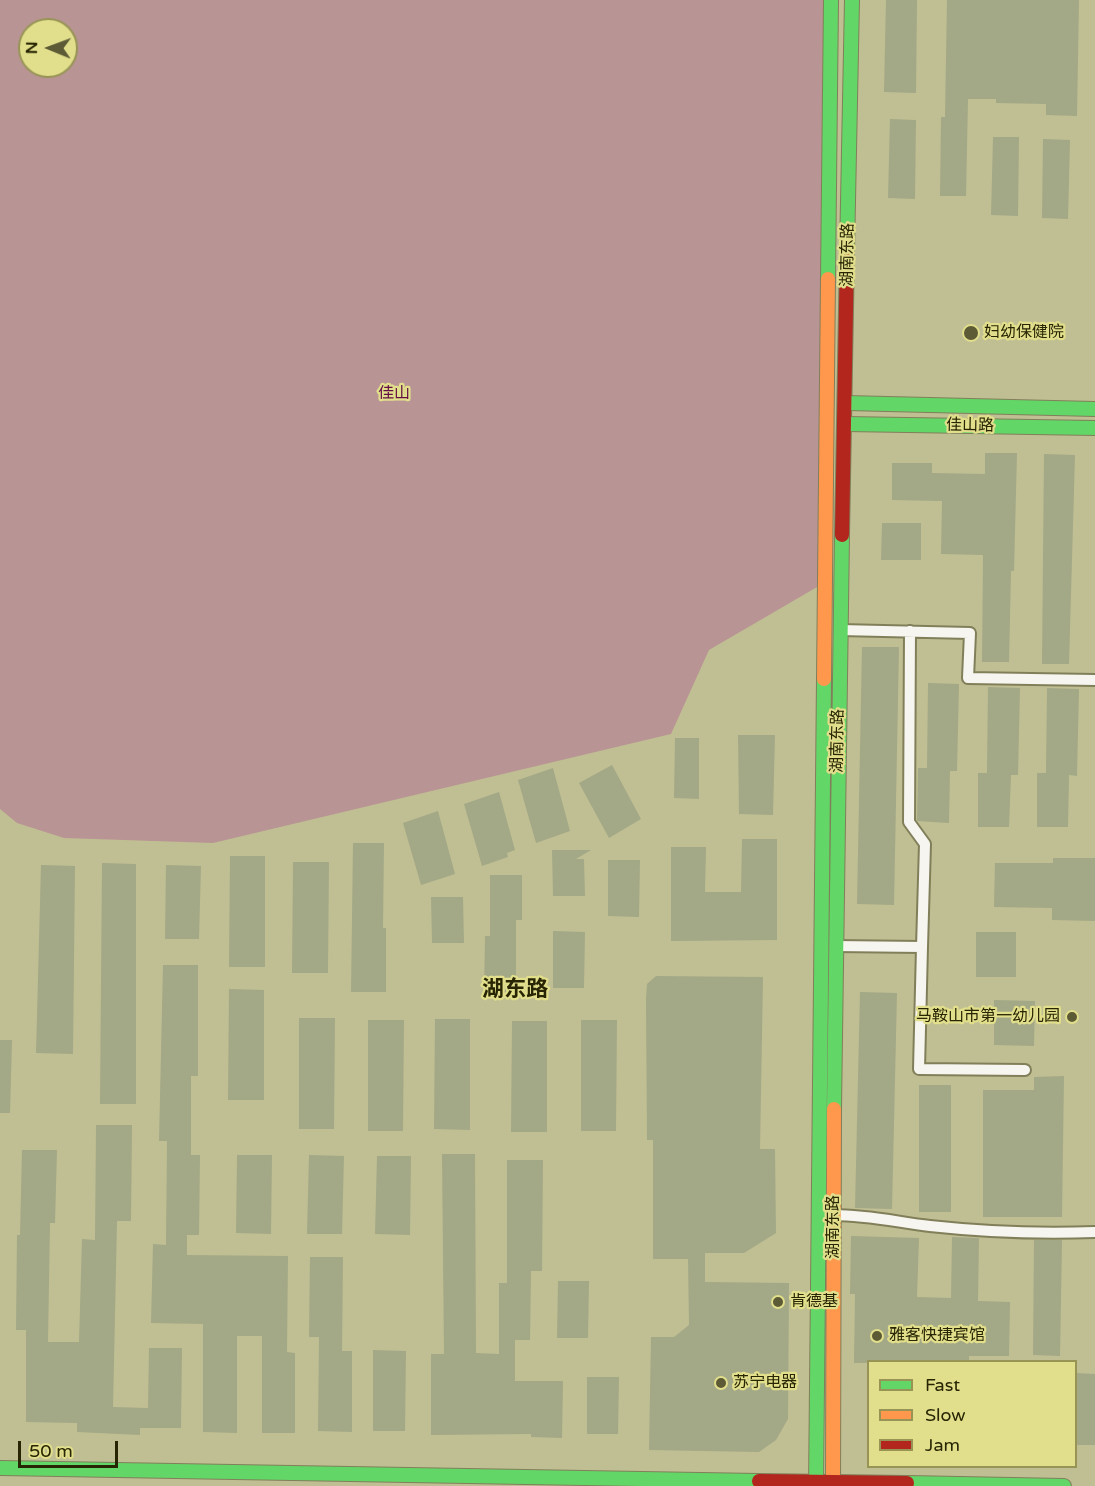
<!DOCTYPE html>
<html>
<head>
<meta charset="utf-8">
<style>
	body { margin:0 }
	#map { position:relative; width:1095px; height:1486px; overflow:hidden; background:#c0bf93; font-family:"Varela Round",sans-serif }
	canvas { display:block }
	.legend { position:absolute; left:867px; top:1360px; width:210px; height:108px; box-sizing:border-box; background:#e1de8c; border:2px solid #979455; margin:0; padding:8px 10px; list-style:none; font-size:18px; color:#272503 }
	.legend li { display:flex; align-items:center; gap:12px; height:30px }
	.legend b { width:30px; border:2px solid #979455 }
	.north { position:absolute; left:18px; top:18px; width:60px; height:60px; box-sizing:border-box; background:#e1de8c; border:2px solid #979455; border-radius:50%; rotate:271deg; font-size:16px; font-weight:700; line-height:24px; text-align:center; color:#272503 }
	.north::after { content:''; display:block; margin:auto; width:21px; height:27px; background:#5d5b35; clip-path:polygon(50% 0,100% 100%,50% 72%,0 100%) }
	.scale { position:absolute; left:18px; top:1441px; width:100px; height:27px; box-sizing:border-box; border:3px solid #272503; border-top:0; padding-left:8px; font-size:18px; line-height:21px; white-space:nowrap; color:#272503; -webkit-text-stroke:4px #e1de8c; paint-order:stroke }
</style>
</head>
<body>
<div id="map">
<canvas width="1095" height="1486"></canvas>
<ul class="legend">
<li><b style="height:8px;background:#63d668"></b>Fast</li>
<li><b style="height:8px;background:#ff974d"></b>Slow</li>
<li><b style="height:8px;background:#b3261e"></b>Jam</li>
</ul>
<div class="north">N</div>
<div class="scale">50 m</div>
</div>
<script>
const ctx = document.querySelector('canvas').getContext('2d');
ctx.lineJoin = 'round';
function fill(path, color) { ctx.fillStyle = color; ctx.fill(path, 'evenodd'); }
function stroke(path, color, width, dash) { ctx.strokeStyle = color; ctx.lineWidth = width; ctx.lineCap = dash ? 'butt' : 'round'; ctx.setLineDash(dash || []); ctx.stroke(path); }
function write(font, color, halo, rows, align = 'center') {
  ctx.font = font + ' "Varela Round","Noto Sans SC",sans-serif'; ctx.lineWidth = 4.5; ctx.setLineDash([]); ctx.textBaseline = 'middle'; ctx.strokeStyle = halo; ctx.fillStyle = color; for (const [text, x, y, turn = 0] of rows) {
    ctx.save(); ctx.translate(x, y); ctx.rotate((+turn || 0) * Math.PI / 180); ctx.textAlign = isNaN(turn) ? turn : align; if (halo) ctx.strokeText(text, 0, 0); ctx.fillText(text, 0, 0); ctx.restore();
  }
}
const forest = new Path2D(`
	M0 0H830L824 583 709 650 671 734 213 843 64 838 17 823 0 809ZM30 30H66V66H30Z`);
const building = new Path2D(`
	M886 0H917L916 93 884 92Z
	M947 0H1079L1077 116 1046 115V104L996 103V99H968L966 196H940L941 117H945Z
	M890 119 916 120 915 199 888 198Z
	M993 137H1019L1018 216 991 215Z
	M1043 139 1070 140 1068 219 1042 218Z
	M985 453H1017L1014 571H1011L1009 662H982L983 555 941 554 942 501 892 500V463H932V473L985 474Z
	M1044 454 1075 455 1069 664H1042Z
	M882 523H921V560H881Z
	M862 647H899L894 905 857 904Z
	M928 683 959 684 957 771H950L949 823 917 821 918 768H927Z
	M988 687 1020 688 1018 775H1011L1009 827H978V773H987Z
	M1047 688 1079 689 1077 776 1069 775 1068 827H1037V773H1046Z
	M738 735H775L773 815 739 814Z
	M675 738H699V799L674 798Z
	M612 765 641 819 609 838 579 783Z
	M553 768 570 831 536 843 518 780Z
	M499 792 515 850 507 853 508 857 482 866 464 804Z
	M438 811 455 874 421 885 403 823Z
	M742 839H777V940L671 941V847H706L705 892H741Z
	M353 843H384L383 928H386V992H351Z
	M552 850H591L576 859H584L585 896H553Z
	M230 856H265V967H229Z
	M1053 858H1095V921L1052 920V908L994 907 995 863H1053Z
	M608 860H640L639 917 608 916Z
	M293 862H329L328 973H292Z
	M102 863 136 864V1104H100Z
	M41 865 75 866 73 1054 36 1053Z
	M166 865 201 866 199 939H165Z
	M490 875H522V920H516V993H484L485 936H490Z
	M431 897H463L464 943H432Z
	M553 931 585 932 584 988H553Z
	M976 932H1016V977H976Z
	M163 965H198V1076H191V1155H200L199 1235H187V1255L288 1256 287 1352 295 1353V1433H262V1336H237V1433L203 1432V1324L151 1323 153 1244 166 1245 167 1141H159Z
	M656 976 763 977 760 1149H775L776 1233 744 1253H705V1282L789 1283 788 1419 776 1440 759 1452 649 1450 651 1337H674L689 1325 688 1259H653V1140H647L646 999 647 984Z
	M229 989 264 990V1100H228Z
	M860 992 897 993 892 1209 855 1208Z
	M994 1000 1035 1001 1034 1046 994 1045Z
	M299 1018H335L334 1129H299Z
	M435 1019H470V1130L434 1129Z
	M368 1020H404L403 1131H368Z
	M581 1020H617L616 1131H581Z
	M512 1021H547V1132H511Z
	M0 1040H12L10 1113H0Z
	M1064 1076 1062 1217H983V1090H1034V1077Z
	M919 1085H951V1212H919Z
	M96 1125H132L131 1221H117L113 1407 148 1408 149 1348H182L181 1428H140V1435L77 1432V1423L26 1422V1330H16L17 1235H20L22 1150H57L55 1223H50L48 1342H79L82 1239 95 1240Z
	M442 1154H475L476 1353 499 1354V1283H507V1160H543L542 1271H531L530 1340H515V1381H563L562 1438 531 1437V1434L431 1435V1354H444Z
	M237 1155H272L271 1234 236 1233Z
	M309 1155 344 1156 342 1234H307Z
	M377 1156H411L410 1235 375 1234Z
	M851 1236 919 1238 917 1297 951 1298 952 1237 979 1238 978 1301 1010 1302 1009 1356H969V1362L854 1363 855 1294H850Z
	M1034 1240H1062L1060 1356 1033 1355Z
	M310 1257H343L342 1351H352V1432L318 1431 319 1337H309Z
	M558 1281H589L588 1338H557Z
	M373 1350 406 1351 405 1431H373Z
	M1076 1373 1095 1374V1445H1076Z
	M587 1377H619L618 1434H587Z`);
const street = new Path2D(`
	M840 630 970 633 968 678 1095 680
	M835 946 922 947 925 844 909 822 910 631
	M922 947 919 1069 1025 1070
	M834 1215C867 1215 897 1222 930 1226 985 1232 1040 1234 1095 1232`);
const fast = new Path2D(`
	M847 252 852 0
	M828 279 831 0
	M846 403 1095 409
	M845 424 1095 428
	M834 1109 842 535
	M0 1468 759 1481
	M907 1483 1064 1486
	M816 1486 824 679`);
const slow = new Path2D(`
	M824 679 828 279
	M833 1486 834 1109`);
const jam = new Path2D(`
	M842 535 847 252
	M759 1481 907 1483`);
const markers = [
	[971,333,8,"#5d5b35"],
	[1072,1017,6,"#5d5b35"],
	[778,1302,6,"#5d5b35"],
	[877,1336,6,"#5d5b35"],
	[721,1383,6,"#5d5b35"]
];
const streetNames = [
	["湖南东路",848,255,-89],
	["佳山路",970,426,1],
	["湖南东路",838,741,-89],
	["湖南东路",834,1227,-90]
];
const poiNames = [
	["妇幼保健院",984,333],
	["马鞍山市第一幼儿园",1060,1017,"right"],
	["肯德基",790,1302],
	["雅客快捷宾馆",889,1336],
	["苏宁电器",733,1383]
];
const parkNames = [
	["佳山",394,394]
];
const districtNames = [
	["湖东路",515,990]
];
fill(forest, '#b99494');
fill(building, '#a3a886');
stroke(street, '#817f5a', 14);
stroke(fast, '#817f5a', 16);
stroke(slow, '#817f5a', 16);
stroke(jam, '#817f5a', 16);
stroke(street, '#f6f5ef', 10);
stroke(fast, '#63d668', 14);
stroke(slow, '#ff974d', 14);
stroke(jam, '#b3261e', 14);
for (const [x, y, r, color] of markers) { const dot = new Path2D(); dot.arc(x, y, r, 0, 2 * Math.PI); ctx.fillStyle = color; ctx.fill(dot); stroke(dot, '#e1de8c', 2); }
write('16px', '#272503', '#e1de8c', streetNames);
write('16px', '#272503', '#e1de8c', poiNames, 'left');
write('16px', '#620d44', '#e1de8c', parkNames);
write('bold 22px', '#272503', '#e1de8c', districtNames);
</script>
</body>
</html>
